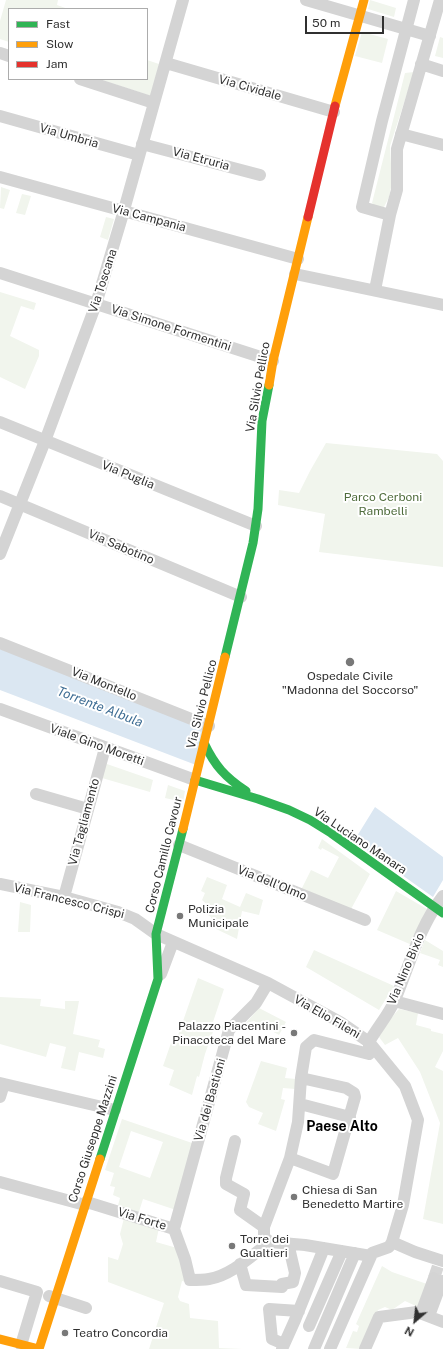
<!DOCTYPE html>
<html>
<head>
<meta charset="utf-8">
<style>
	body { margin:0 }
	#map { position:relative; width:443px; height:1349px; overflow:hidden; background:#fff; font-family:"Public Sans",sans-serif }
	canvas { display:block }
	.legend { position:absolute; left:8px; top:8px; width:140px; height:72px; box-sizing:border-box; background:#fff; border:1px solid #acacac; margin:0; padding:5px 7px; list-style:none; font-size:12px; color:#303030 }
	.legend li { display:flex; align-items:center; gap:8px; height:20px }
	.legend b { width:20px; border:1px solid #acacac }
	.north { position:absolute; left:395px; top:1301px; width:40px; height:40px; -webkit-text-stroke:3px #fff; paint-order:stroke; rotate:208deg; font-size:11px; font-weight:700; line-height:16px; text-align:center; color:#303030 }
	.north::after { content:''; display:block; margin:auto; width:14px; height:18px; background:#303030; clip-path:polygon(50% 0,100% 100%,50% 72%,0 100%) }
	.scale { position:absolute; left:305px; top:16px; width:79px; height:18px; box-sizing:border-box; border:2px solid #303030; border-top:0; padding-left:5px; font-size:12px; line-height:14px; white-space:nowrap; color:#303030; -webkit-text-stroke:3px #fff; paint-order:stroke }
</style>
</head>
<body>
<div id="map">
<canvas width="443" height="1349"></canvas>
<ul class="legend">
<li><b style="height:5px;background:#30b455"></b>Fast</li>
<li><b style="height:5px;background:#ff9f0a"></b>Slow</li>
<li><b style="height:5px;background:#e5322d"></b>Jam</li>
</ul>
<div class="north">N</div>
<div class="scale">50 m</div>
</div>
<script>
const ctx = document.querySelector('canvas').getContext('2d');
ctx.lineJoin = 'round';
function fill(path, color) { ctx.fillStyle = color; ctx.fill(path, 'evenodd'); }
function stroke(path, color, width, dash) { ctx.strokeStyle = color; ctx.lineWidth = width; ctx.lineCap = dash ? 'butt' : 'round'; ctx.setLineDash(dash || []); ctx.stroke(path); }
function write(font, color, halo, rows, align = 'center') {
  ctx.font = font + ' "Public Sans",sans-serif'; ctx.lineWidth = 4; ctx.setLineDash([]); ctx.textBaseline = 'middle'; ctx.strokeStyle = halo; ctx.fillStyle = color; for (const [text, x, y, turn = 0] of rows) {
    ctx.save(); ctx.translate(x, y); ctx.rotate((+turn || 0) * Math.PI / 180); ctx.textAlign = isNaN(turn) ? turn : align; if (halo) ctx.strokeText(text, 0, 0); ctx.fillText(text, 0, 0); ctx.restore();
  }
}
const green = new Path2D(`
	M6 0H58L57 5 68 9H9V42L0 39V21Z
	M370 0 396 8 394 17 368 9Z
	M362 32 388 39 382 63 355 56Z
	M440 37 443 38V58L435 56Z
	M147 60 159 64 151 96 99 79H147Z
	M414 72 390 146 392 183 389 197 384 207 379 209 372 203 405 73Z
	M1 187 10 190 4 209 0 208Z
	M22 194 31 196 25 215 16 213Z
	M106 217 114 219 108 240 100 237Z
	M0 292 36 303 34 310 21 306 10 336 39 350V356L25 389 0 377Z
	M326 443 437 454 443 461V567L319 552 325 514 278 505 279 490 299 493 310 471Z
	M104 763 153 780 150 792 102 778Z
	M168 785 185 791 183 802 165 798Z
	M322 839 370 874 350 911 301 890 311 870 328 878 339 857 322 848 321 850 318 848Z
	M207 877 227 885 222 899 240 907 246 893 263 900 259 915 242 911 237 939 214 928 211 917 208 915 210 907 202 900 205 893 201 891Z
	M396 891 427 909 412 945 377 930Z
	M20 902 31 905 30 932H18Z
	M425 940 443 951V967L438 965 440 960 420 953Z
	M314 950 394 986 379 1010 306 967Z
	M198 978 224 989 213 1022 228 1027 226 1030 215 1026 205 1054 199 1077 197 1076 192 1095 169 1085 174 1070 163 1066 171 1043 175 1044Z
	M0 997 41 999 40 1006 65 1009V1001H79L73 1034 100 1040 98 1047 105 1049 103 1058 79 1052 75 1071 61 1068 66 1047 50 1043 46 1057 0 1044Z
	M259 1008 286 1022 279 1035 254 1021 246 1023Z
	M399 1009 418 1013 416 1025 431 1029V1031L443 1034V1051L435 1067 443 1071V1224L423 1219 440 1123 420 1072 398 1038 385 1045 379 1037 385 1025Z
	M261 1061 287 1068 285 1078 296 1079 295 1089 283 1088 281 1099 285 1100 276 1131 258 1124 263 1113 249 1107 246 1102Z
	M122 1119 195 1144 176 1210 143 1199 138 1215 117 1209 120 1198 113 1195 115 1187 110 1186 114 1173 105 1170ZM131 1131 163 1142 150 1178 119 1167Z
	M124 1218 159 1228 156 1242 177 1248 186 1282 182 1281 178 1297 180 1301 189 1304 190 1318 218 1321 219 1348 243 1349H149L164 1303 108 1282V1257L118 1260 123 1244 120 1234Z
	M382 1266 392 1272 427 1284 418 1307 405 1301 392 1310 385 1307 378 1310 361 1349 346 1348 353 1331 357 1332 359 1326 356 1324Z`);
const water = new Path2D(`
	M0 649 206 727 196 765 0 690Z
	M375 807 443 857V880L433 897 354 841Z`);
const streetTunnel = new Path2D(`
	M434 1278 440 1260`);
const street = new Path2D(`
	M306 0 430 36
	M0 53 9 56
	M166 63 334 112
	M421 64 443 71
	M80 79 154 103
	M0 116 139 155
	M401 134 443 145
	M142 144 260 175
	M0 177 298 259
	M390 215 362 207 382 121 414 0
	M0 273 273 361
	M295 274 443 305
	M375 290 390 215 397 190V149L440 0
	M0 422 256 526
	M0 496 241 597
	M0 554 45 441 96 304 122 217 183 0
	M0 643 209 726
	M0 709 195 780
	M36 794 88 809
	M179 845 365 920
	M0 884 64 897 118 912 135 919 156 934 268 983 340 1022 369 1042 405 1086 418 1120 403 1205 392 1242 389 1247 372 1253 371 1256 305 1245 270 1242
	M64 897 105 748
	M161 974 173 942
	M394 1001 443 1014
	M369 1042C377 1028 389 1014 395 1000 410 964 419 927 443 896
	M0 1083 115 1110
	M0 1097 4 1084
	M300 1104 350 1117
	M235 1141 226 1178V1184L244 1194 240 1210 264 1227
	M290 1158 333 1174 355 1097 354 1093 346 1088 301 1078
	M0 1182 85 1205
	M87 1201 90 1203 174 1229 185 1259 190 1280C196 1280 203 1280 209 1279 232 1275 252 1255 270 1242
	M174 1229 229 1030 256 1003 268 983
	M270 1242 264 1237V1227L290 1158 298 1122 301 1078 306 1047 314 1040 369 1054V1042
	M392 1242 415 1252 443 1261
	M240 1264 246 1285 282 1287V1284L293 1282 295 1273 288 1243
	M0 1281 37 1292 21 1345
	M49 1296 86 1308
	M421 1313 434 1278
	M429 1316 442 1281
	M309 1326 342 1251
	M284 1344 272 1339 269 1309 299 1311
	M282 1349 295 1320 324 1248
	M314 1349 355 1253
	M330 1349 371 1256
	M365 1349 379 1317 417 1312 443 1322`);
const fast = new Path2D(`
	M225 657 253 543 258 509 262 421 269 385
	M204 743C215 766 225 777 246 791
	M195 780 258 799 289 810 310 820 331 833 443 913
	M100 1159 158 979 156 934 183 829`);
const slow = new Path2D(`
	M335 106 364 0
	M269 385 273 361 308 217
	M183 829 225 657
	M0 1339 39 1349
	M39 1349 100 1159`);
const jam = new Path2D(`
	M308 217 335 106`);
const markers = [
	[350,662,5,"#787878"],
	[180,916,4,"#787878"],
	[294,1033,4,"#787878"],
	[294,1197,4,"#787878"],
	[232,1246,4,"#787878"],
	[65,1333,4,"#787878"]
];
const streetNames = [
	["Via Cividale",250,88,16],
	["Via Umbria",69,136,16],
	["Via Etruria",201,159,15],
	["Via Campania",149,218,15],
	["Via Toscana",103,281,-72],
	["Via Simone Formentini",171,328,18],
	["Via Silvio Pellico",258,387,-80],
	["Via Puglia",128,475,22],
	["Via Sabotino",121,547,23],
	["Via Montello",104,684,22],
	["Via Silvio Pellico",202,704,-76],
	["Viale Gino Moretti",97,745,20],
	["Via Tagliamento",84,822,-75],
	["Via Luciano Manara",360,841,34],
	["Corso Camillo Cavour",164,855,-76],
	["Via dell'Olmo",272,883,22],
	["Via Francesco Crispi",69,901,14],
	["Via Nino Bixio",406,969,-67],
	["Via Elio Fileni",327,1017,30],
	["Via dei Bastioni",210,1100,-74],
	["Corso Giuseppe Mazzini",93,1139,-72],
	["Via Forte",142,1219,17]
];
const parkNames = [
	["Parco Cerboni",383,497],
	["Rambelli",383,511]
];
const poiNames = [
	["Ospedale Civile",350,676,"center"],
	["\"Madonna del Soccorso\"",350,690,"center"],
	["Polizia",188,909],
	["Municipale",188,923],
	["Palazzo Piacentini -",286,1026,"right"],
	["Pinacoteca del Mare",286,1040,"right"],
	["Chiesa di San",302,1190],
	["Benedetto Martire",302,1204],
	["Torre dei",240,1239],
	["Gualtieri",240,1253],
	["Teatro Concordia",73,1333]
];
const waterNames = [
	["Torrente Albula",100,707,21]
];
const quarterNames = [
	["Paese Alto",342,1127]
];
fill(green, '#f1f5ed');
fill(water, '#dbe7f2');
stroke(streetTunnel, '#d6d6d6', 12, [12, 6]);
stroke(street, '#d4d4d4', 12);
stroke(fast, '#30b455', 9);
stroke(slow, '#ff9f0a', 9);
stroke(jam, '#e5322d', 9);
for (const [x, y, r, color] of markers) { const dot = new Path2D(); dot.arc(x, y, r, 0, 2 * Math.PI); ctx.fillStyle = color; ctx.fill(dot); stroke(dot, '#fff', 1.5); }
write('12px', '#303030', '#fff', streetNames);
write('12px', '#506d3d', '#fff', parkNames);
write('12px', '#303030', '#fff', poiNames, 'left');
write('italic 13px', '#3d6c93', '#fff', waterNames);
write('bold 14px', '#000', '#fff', quarterNames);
</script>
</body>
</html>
